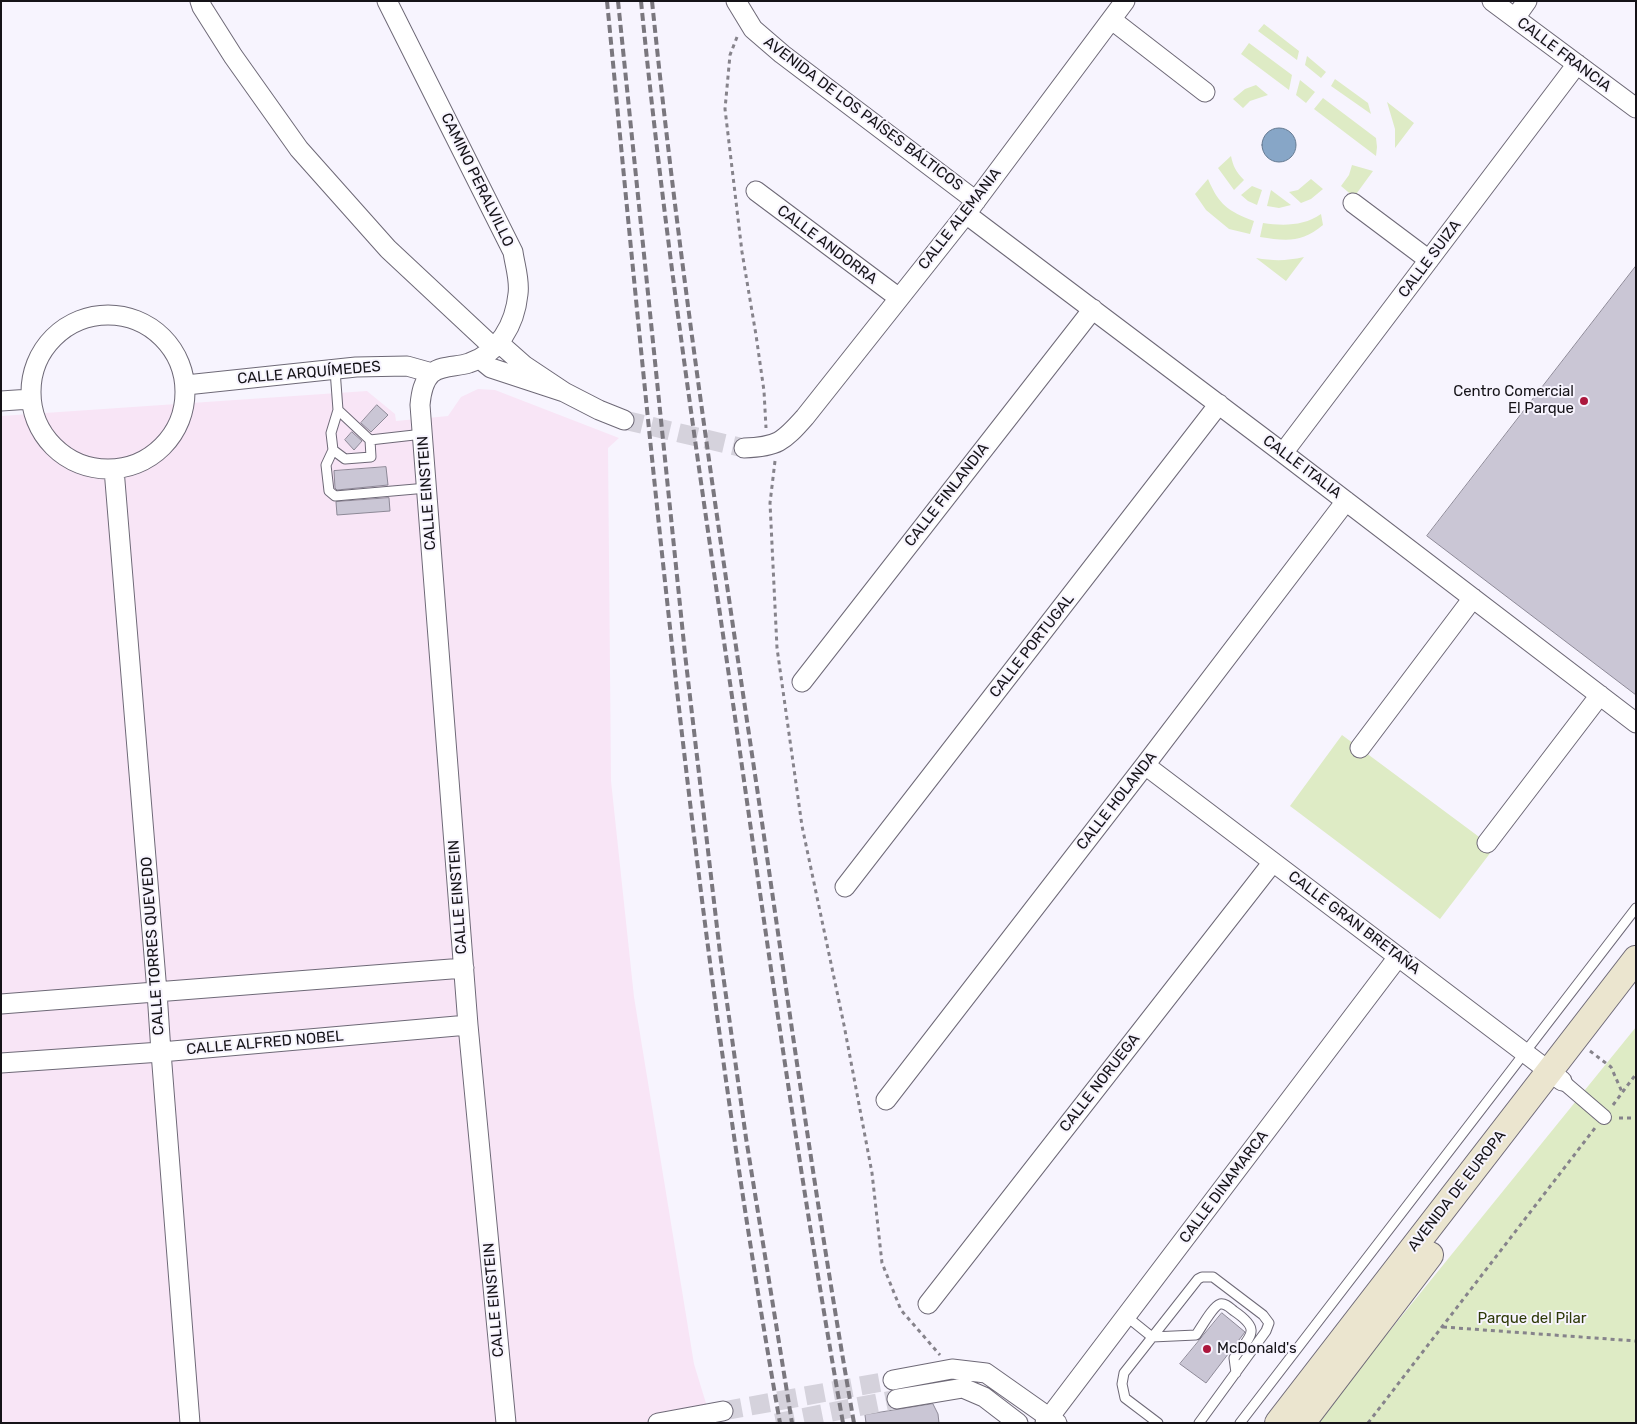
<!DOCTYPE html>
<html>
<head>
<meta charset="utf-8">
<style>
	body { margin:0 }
	#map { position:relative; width:1637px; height:1424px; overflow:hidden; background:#f7f4fe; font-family:Rubik,sans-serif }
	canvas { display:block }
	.frame { position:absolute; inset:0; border:2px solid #151318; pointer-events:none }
</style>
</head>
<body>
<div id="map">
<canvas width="1637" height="1424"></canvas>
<div class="frame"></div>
</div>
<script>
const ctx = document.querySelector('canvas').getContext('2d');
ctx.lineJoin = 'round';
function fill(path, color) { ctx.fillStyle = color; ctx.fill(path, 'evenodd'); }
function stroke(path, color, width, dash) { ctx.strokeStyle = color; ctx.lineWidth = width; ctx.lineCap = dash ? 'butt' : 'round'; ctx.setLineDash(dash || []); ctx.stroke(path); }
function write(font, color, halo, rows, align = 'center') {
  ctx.font = font + ' Rubik,sans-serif'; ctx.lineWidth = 4; ctx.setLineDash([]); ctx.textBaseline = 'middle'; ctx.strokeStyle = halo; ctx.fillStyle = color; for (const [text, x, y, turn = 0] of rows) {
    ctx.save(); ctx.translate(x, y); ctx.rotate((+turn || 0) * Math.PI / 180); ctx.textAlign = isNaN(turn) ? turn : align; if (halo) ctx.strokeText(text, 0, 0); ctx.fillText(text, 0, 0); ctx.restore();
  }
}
const industrial = new Path2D(`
	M478 389 495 390 619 438 608 448 611 781 634 997 694 1364 712 1423H1V416L367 391 395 414 396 421 448 416 461 397Z`);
const green = new Path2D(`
	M1264 24 1299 51 1297 60 1258 31Z
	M1249 43 1292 75 1289 90 1241 54Z
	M1307 56 1326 72 1321 78 1305 65Z
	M1335 79 1368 103 1371 114 1331 86Z
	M1300 80 1315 92 1306 103 1296 95Z
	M1256 85 1268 95 1250 101 1243 108 1233 99 1245 89Z
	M1323 98 1376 138 1377 147 1376 156 1314 109Z
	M1387 102 1414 123 1395 148V129Z
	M1231 156C1233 166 1236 172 1244 180L1234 190 1218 168Z
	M1352 165 1373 171 1354 197 1341 186 1349 175Z
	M1208 179C1219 205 1228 211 1254 221L1250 234 1229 229 1206 210 1195 194Z
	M1311 179 1323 189 1311 199 1301 203 1289 192 1298 190Z
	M1252 186 1262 190 1257 205 1248 201 1241 195Z
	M1271 190 1291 205 1279 208 1267 206Z
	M1321 214 1323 225C1302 243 1286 241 1260 237L1263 223C1283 226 1304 226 1321 214Z
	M1304 257 1286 281 1256 258C1274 261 1286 261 1304 257Z
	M1342 735 1494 848 1440 919 1290 806Z
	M1636 1027V1423H1315Z`);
const water = new Path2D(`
	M1262 145a17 17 0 1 1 34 0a17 17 0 1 1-34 0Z`);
const building = new Path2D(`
	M1636 266V695L1427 536Z
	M377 405 388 415 371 432 361 423Z
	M352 432 362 441 354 450 345 440Z
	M386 467 388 485 337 490 335 488 334 471Z
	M389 498 390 511 337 515 336 502Z
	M1222 1313 1245 1332 1206 1383 1180 1364Z
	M933 1404 938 1414 939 1423H866L865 1415Z`);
const minorTunnel = new Path2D(`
	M624 420 744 448
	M723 1411 893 1380
	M776 1423 897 1399`);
const path = new Path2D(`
	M737 37 730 55 725 109 742 252 756 335 764 391 766 428
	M775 461 770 503 777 648 802 826 844 1025 872 1173 882 1263 901 1310 940 1355
	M1590 1051 1611 1067 1622 1092
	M1613 1105 1636 1074
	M1619 1118H1636
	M1443 1327 1636 1341
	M1368 1423 1595 1128`);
const service = new Path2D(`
	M335 370 338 410 370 440 423 434
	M338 410 331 433 333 450 345 459 371 457 370 440
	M333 450 326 465 329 491 335 496 427 488
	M1126 1316 1152 1337 1196 1335C1201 1328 1213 1306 1220 1304 1226 1303 1230 1308 1234 1311 1262 1330 1251 1335 1234 1358L1236 1373
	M1158 1423 1125 1398 1122 1384 1124 1373 1198 1279 1202 1277H1213L1263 1315 1269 1323 1266 1331 1199 1423
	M1240 1423 1636 908`);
const pedestrian = new Path2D(`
	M1562 1081 1604 1117`);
const minor = new Path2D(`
	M200 1 202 7 233 56 299 149 388 249 494 348
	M387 1 513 252C515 266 520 280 518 294 515 324 499 353 469 363 458 367 442 365 432 373 423 381 421 394 420 405L468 1025 506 1423
	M736 1 753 29 782 54 976 201
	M1492 1 1636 108
	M1515 18 1527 1
	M1112 20 1205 92
	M756 191 899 298
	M1353 203 1429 260
	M966 214 1283 453 1636 723
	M31 392a77 77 0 1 1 154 0a77 77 0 1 1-154 0Z
	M480 359 491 368 564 392 525 366 499 343
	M186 385 356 367 407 366 432 373
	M564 392 599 410 624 420
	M1 401 31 399
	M744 448C777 447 783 442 805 417L966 214 1125 1
	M1283 453 1577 64
	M114 469 157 992 161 1052 190 1423
	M802 682 1093 309
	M1360 748 1473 598
	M1145 765 1562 1081
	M1487 843 1600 695
	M845 887 1219 404
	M1 1004 464 968
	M1 1063 161 1052 468 1025
	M886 1100 1145 765 1346 501
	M928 1304 1273 862
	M893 1380 952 1369 986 1373 1057 1423
	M897 1399 963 1388 984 1397 1018 1423
	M658 1423 723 1411
	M1045 1423 1398 957`);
const secondary = new Path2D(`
	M1278 1423 1636 959
	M1302 1423 1430 1255`);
const rail = new Path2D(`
	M607 1C653 476 697 952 780 1423
	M618 1 685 654 720 953 746 1138 792 1423
	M641 1C665 243 701 483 736 724 769 957 802 1191 843 1423
	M652 1C679 265 718 526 757 788 788 1000 817 1212 854 1423`);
const markers = [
	[1584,401,5,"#ac173d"],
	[1207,1349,5,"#ac173d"]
];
const streetNames = [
	["CALLE FRANCIA",1564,55,37],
	["AVENIDA DE LOS PAÍSES BÁLTICOS",863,114,37],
	["CAMINO PERALVILLO",477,180,64],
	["CALLE ALEMANIA",960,219,-52],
	["CALLE ANDORRA",827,245,37],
	["CALLE SUIZA",1430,259,-53],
	["CALLE ARQUÍMEDES",309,373,-5],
	["CALLE ITALIA",1302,467,37],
	["CALLE EINSTEIN",427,493,-94],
	["CALLE FINLANDIA",947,495,-52],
	["CALLE PORTUGAL",1032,646,-52],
	["CALLE HOLANDA",1117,801,-52],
	["CALLE EINSTEIN",458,897,-94],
	["CALLE GRAN BRETAÑA",1354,923,37],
	["CALLE TORRES QUEVEDO",153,946,-94],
	["CALLE ALFRED NOBEL",265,1043,-5],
	["CALLE NORUEGA",1100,1083,-52],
	["CALLE DINAMARCA",1224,1187,-53],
	["AVENIDA DE EUROPA",1457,1191,-52],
	["CALLE EINSTEIN",494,1300,-95]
];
const poiNames = [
	["Centro Comercial",1574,392],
	["El Parque",1574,409],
	["McDonald's",1217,1349,"left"]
];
const parkNames = [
	["Parque del Pilar",1532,1319]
];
fill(industrial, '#f8e5f6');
fill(green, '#deebc5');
fill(water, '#87a6c7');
stroke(water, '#657a92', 1);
fill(building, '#cac6d5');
stroke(building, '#8d8997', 1);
stroke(minorTunnel, '#d5d2dc', 19, [19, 9]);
stroke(service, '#6e6977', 11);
stroke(pedestrian, '#6e6977', 16);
stroke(minor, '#6e6977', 21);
stroke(secondary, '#6e6977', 28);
stroke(path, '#86838b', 3, [4, 4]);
stroke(service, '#fff', 9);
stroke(pedestrian, '#fff', 14);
stroke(minor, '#fff', 19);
stroke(secondary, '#ebe5cf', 26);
stroke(rail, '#7a777e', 4, [8, 4]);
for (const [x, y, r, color] of markers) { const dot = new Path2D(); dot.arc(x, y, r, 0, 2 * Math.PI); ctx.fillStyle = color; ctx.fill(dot); stroke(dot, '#f7f4fe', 2); }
write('15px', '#151318', '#f7f4fe', streetNames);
write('15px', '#151318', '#f7f4fe', poiNames, 'right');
write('15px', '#2d3907', '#f7f4fe', parkNames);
</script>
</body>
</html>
